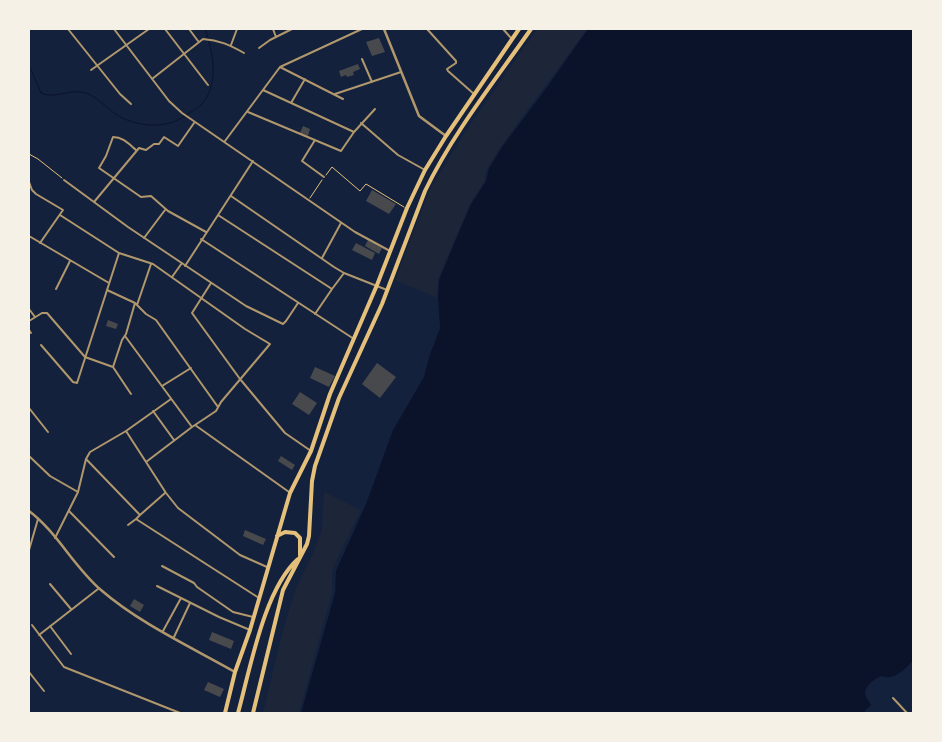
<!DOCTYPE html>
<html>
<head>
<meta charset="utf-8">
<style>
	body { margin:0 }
	#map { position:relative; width:942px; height:742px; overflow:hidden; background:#14213d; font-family:"Varela Round",sans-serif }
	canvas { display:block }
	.frame { position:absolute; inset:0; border:30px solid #f6f1e7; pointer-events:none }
</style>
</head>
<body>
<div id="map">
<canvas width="942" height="742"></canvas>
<div class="frame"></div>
</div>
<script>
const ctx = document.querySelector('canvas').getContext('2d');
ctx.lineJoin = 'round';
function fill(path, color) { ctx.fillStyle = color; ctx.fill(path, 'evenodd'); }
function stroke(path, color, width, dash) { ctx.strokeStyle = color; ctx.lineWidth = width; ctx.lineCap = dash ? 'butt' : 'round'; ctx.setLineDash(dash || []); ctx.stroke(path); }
const green = new Path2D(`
	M537 29H587L501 146 486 171 484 182 470 204 438 279 437 298 395 280 430 189 467 129Z
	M324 492 361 510 332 570V593L299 713H263L283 630 296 588 312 556 322 530Z`);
const water = new Path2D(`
	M588 29H913V661C903 670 895 681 881 676 874 679 862 688 866 697 868 700 870 702 871 705L863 713H301L335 593 336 571 366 504 393 430 424 377 429 357 440 328 438 297 439 280 456 239 471 204 486 181 489 168 502 147 547 87Z`);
const stream = new Path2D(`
	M29 65 41 93C54 99 67 90 82 92 95 94 106 108 117 115 123 119 134 123 142 124 156 127 174 124 185 116 190 112 197 109 201 105 220 85 213 52 205 29`);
const building = new Path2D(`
	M379 38 385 52 372 56 366 42Z
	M358 64 360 69 353 72 354 75 347 77 346 75 341 77 339 71Z
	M303 126 310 129 308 136 300 133Z
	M372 190 396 204 389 214 366 201Z
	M368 240 382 248 379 254 365 246Z
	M356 243 375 253 372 260 352 250Z
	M108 320 118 324 116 329 106 326Z
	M377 363 396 377 380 398 362 384Z
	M315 367 335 376 329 387 310 378Z
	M300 392 317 403 309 415 292 404Z
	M281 456 295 465 292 470 278 461Z
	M245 530 266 539 263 545 243 536Z
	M134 599 144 605 140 612 130 606Z
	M212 632 234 641 231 649 209 640Z
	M208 682 224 689 220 697 204 690Z`);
const path = new Path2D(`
	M29 154 38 159 62 178
	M326 175 332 167 360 191 366 184 404 207
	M310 198 322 180`);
const minor = new Path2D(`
	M68 29 120 94 131 104
	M114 29 169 101 182 113 355 232 390 251
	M165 29 208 85
	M189 29 198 41
	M273 29 276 37
	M427 29 456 61V63L447 69 448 71 474 94
	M503 29 511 38
	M231 45 237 29
	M259 48 270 40 292 29
	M362 59 372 82
	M280 67 343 99
	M91 70 149 29
	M152 79 203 39C219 40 230 45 244 53
	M263 90 354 132
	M335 94 401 72
	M291 103 305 79
	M248 112 341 151 354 132 375 109
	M361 123 398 155 425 170
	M315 140 302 161 324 177
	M225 141 280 67 362 29
	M136 150C129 144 123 137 113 137L106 156 99 168 141 197 151 196 168 211 206 232
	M64 180 128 227 246 306 283 324 286 321 298 303
	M29 182 32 190 36 194 63 210 40 243
	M231 196 334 267 344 273 387 290
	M94 202 139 148 146 150 154 144H159L164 137 178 146 194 123
	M60 215 119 253
	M218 215 332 289 344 273
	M29 236 109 283
	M144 238 165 210
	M201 239 354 339
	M322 258 341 223
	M185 266 253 161
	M172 277 182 263
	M211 283 192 313 240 379 285 433 311 451
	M56 289 70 261
	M107 290 135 303 146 314 156 320 218 407
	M137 305 151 264
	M29 309 35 317
	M315 314 332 289
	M29 321 42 313H47L85 357 113 367
	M29 330 31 333
	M125 336 192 427
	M41 345 73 382 77 383 119 253 153 264 245 329 270 344 221 402 216 411 192 427 146 462
	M162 386 191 368
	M131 394 113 367 122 340 126 334 135 303
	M29 408 48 432
	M153 411 174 440
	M195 425 289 492
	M126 431 166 493 178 508 240 555 267 567
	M29 456 50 476 78 492
	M86 459 140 515 136 519 259 598
	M69 511 114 557
	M140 515 165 493
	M128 525 136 519
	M55 538 78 492 86 459 90 452 126 431 171 399
	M29 550 38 519
	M162 566 194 583 197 587 233 612 253 617
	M50 584 71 609
	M157 586 219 617 250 630
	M32 625 64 667 180 713
	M50 626 71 654
	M163 631 181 598
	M39 635 98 589
	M174 637 190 603
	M29 672 44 691
	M893 698 907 713`);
const tertiary = new Path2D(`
	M384 29 419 116 446 136
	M29 511C57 532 74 567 101 590 139 623 191 647 235 672`);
const trunk = new Path2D(`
	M277 536 285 532 295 533 300 538V556
	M225 713 235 672 250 630 290 493 311 451 330 394 377 285 407 208 425 170 446 136 519 29
	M238 713C250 670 264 589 298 559
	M253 713 283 590 307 544 309 536 312 481 315 466 339 398 382 304 425 191C453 133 494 82 531 29`);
fill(green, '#1d2539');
fill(water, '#0b132b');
stroke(stream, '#0b132b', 1);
fill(building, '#48494c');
stroke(path, '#e5c07b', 1);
stroke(minor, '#b1986c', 2);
stroke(tertiary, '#b1986c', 2.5);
stroke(trunk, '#e5c07b', 4);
</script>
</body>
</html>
